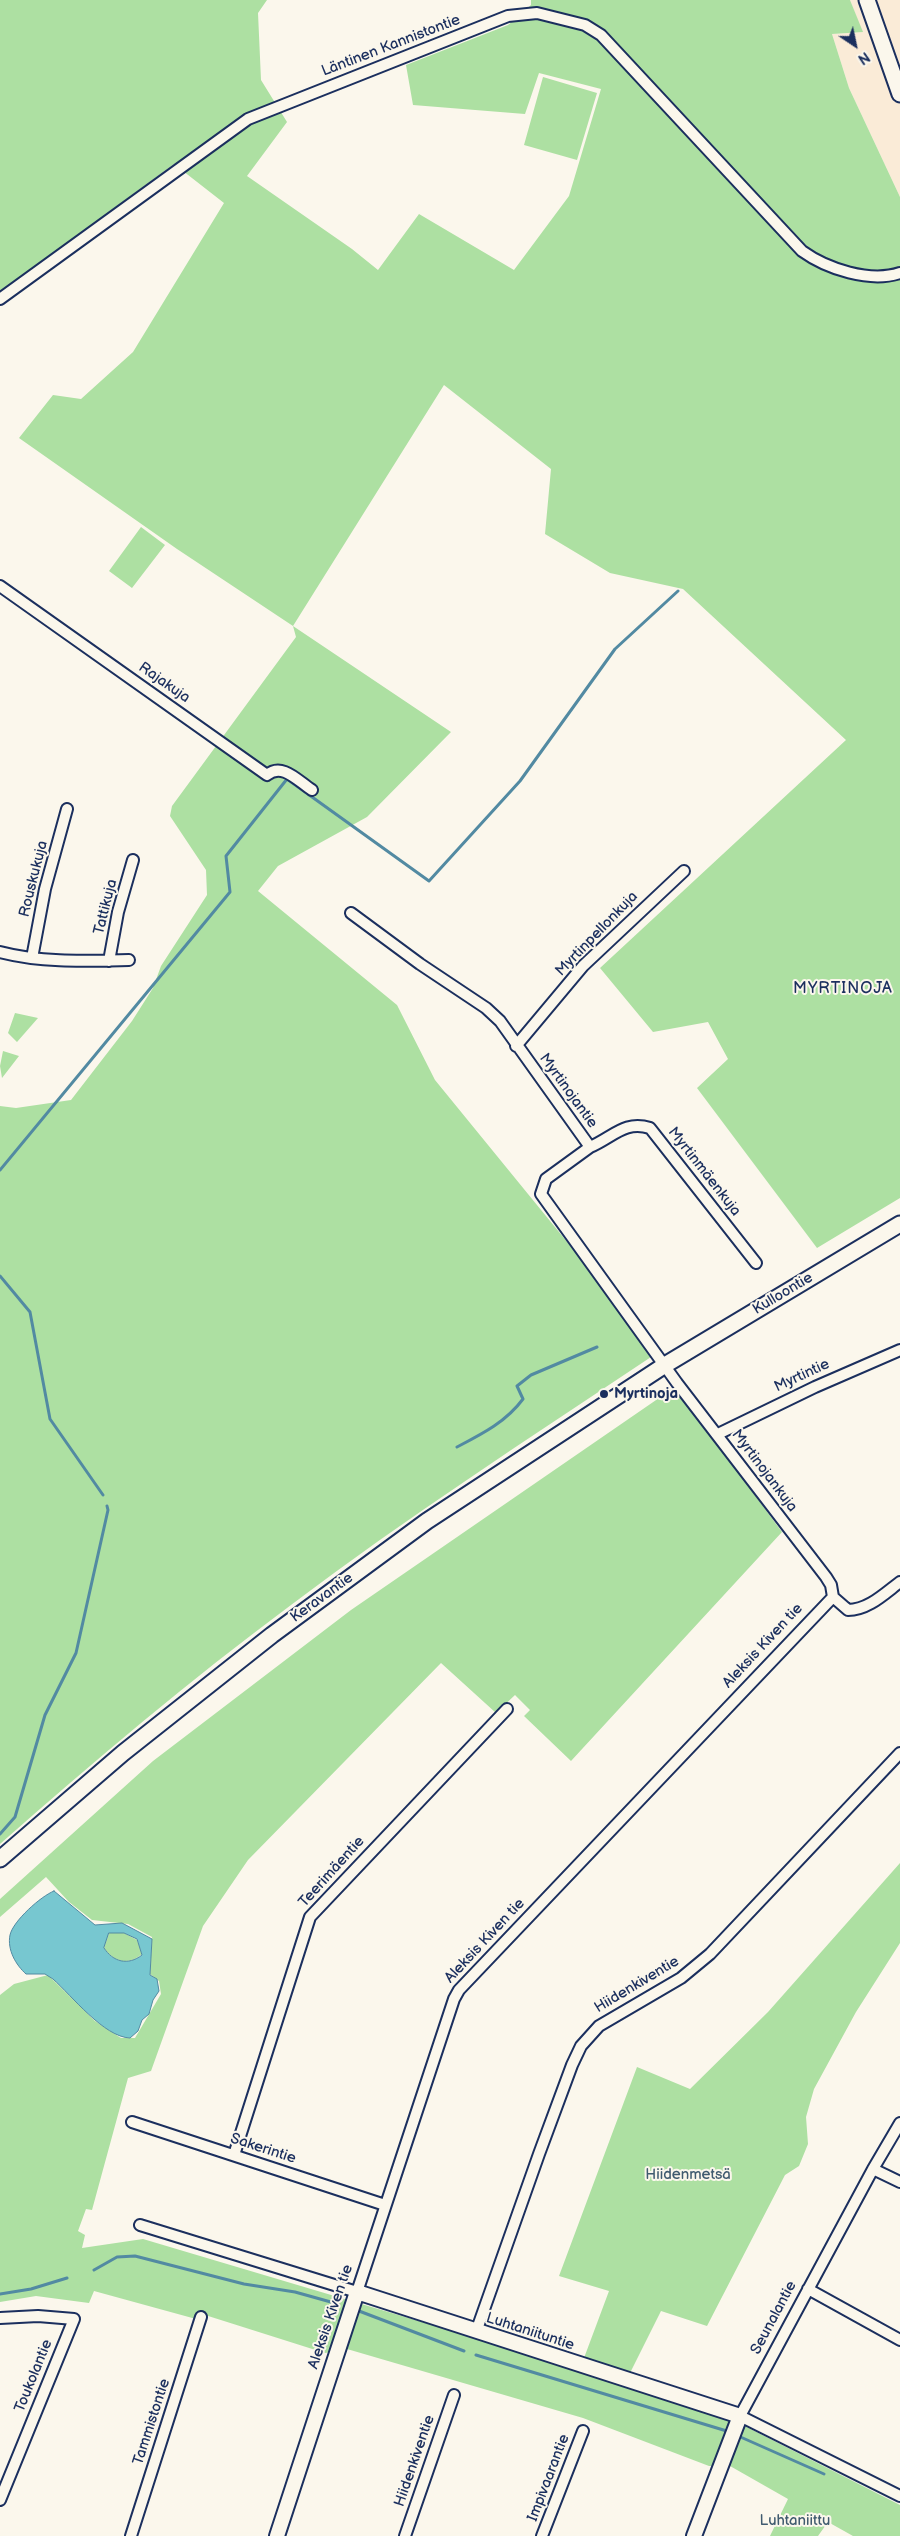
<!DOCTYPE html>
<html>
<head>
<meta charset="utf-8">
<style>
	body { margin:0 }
	#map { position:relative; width:900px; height:2536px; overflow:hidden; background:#fbf7ec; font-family:"Balsamiq Sans",sans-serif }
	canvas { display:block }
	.north { position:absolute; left:830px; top:20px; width:50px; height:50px; -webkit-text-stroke:4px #fbf7ec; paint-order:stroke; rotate:146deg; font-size:14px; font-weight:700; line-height:20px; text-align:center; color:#1b2f5e }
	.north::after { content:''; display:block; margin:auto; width:18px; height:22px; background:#1b2f5e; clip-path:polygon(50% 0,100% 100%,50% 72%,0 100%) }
</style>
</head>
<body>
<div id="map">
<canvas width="900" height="2536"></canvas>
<div class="north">N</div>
</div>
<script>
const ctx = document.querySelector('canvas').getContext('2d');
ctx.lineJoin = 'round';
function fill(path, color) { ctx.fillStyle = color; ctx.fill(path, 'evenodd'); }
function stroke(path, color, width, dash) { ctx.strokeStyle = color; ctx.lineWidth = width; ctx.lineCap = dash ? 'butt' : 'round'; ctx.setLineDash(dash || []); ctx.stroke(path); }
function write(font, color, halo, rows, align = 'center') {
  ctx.font = font + ' "Balsamiq Sans",sans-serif'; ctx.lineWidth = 4; ctx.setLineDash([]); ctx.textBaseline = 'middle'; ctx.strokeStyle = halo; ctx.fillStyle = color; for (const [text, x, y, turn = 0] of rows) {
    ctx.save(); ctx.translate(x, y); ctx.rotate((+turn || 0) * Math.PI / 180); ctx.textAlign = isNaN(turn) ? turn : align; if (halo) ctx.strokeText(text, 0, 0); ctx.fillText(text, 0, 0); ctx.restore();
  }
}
const built = new Path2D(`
	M850 0H900V197L849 88 832 34 862 32Z`);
const green = new Path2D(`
	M0 0H267L258 13 261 80 287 122 247 176 352 249 378 270 419 214 514 270 569 196 601 89 539 73 525 114 413 105 406 65 508 25 531 5V0H850L863 32 832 34 849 88 900 197V1198L817 1248 697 1088 728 1059 708 1022 653 1032 600 968 846 740 683 589 610 573 545 534 551 469 444 385 293 626 451 732 367 817 278 866 258 891 397 1005 435 1080 652 1346 651 1357C530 1438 407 1517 291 1605 190 1680 94 1761 0 1844V1106L16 1108 71 1100 132 1021 153 988 161 966 207 895 206 870 170 816 172 806 296 637 293 626 177 549 19 438 53 395 81 399 133 352 224 203 174 164 0 292Z
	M543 77 597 93 577 160 524 145Z
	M141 527 165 545 132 588 109 571Z
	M15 1013 38 1018 17 1042 8 1033Z
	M3 1051 19 1056 2 1078 0 1066Z
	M675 1387 782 1532 571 1761 524 1716 530 1710 515 1695 496 1713 441 1663 248 1860 203 1926 151 2071 128 2078 92 2210 86 2209 78 2231 85 2235 82 2248 143 2239 516 2350 725 2416 900 2505V2536H853L828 2522 818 2536H770L788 2499 730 2466H709L583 2418 347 2349 325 2353 205 2315 196 2319 94 2291 89 2303 36 2296 0 2302V1995L14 1984 48 1975 95 2021 121 2038H135L161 1994 159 1981 150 1974 152 1937 128 1924 92 1920 69 1902 46 1877 0 1917V1899L153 1761 351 1610Z
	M900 1863V1943L856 2012 814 2089 806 2117 808 2144 799 2166 785 2175 707 2326 661 2311 630 2373 584 2358 609 2291 559 2276 637 2067 690 2089 768 2012Z
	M109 1933H124L137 1940 142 1954C128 1966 114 1962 104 1948Z`);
const water = new Path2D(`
	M54 1891 95 1925 122 1923 152 1939 150 1975 157 1979 159 1991 153 2000 149 2014 142 2020 138 2031 130 2038C104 2037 72 1996 53 1979L45 1974H26C16 1965 7 1950 10 1935 13 1921 41 1896 54 1891ZM109 1933H124L137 1939 142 1955C128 1966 113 1962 104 1948Z`);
const stream = new Path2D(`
	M0 1170 230 892 226 856 287 779 429 881 520 781 615 649 678 591
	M0 1276 30 1312 50 1419 103 1495
	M457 1447C482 1434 506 1422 523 1399L517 1386 531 1375 597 1347
	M0 1834 15 1817 45 1715 76 1653 108 1510 107 1506
	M94 2270 117 2257 135 2256 244 2284 295 2292 338 2304
	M0 2294 31 2289 67 2278
	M359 2311 464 2351
	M476 2355 730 2432
	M736 2435 824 2474`);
const street = new Path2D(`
	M0 299 248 119 508 16 537 13 585 25 601 35 802 251C827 269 870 283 900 273
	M0 586 267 775C282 762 298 781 312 790
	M351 913 420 964 486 1008 500 1021 590 1147 546 1179 541 1194 677 1383 826 1577 831 1585 833 1597
	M0 952C42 963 86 961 129 960
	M32 958 45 889 67 809
	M109 961 118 912 133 860
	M516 1046 583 966 684 871
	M590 1147C613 1137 625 1120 650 1128L756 1263
	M718 1434 815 1387 900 1350
	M833 1597 848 1610C868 1610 884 1594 900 1582
	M132 2122 385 2205
	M900 2123 873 2169 740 2416 900 2496
	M234 2155 310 1917 507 1709
	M873 2169 900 2182
	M140 2225 357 2292 454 1999 459 1990 833 1597
	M808 2289 900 2340
	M0 2318 38 2316 74 2319 0 2500
	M476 2332 539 2154 572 2065 581 2046 599 2026 681 1978 710 1954 900 1753
	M131 2536 201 2317
	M405 2536 454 2395
	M542 2536 583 2431`);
const secondary = new Path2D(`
	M277 2536 357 2292 740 2416 694 2536`);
const primary = new Path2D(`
	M867 0 900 94
	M0 1859 123 1753 272 1635 427 1521 665 1365 900 1224`);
const markers = [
	[604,1394,5,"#1b2f5e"]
];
const streetNames = [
	["Läntinen Kannistontie",391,46,-21],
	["Rajakuja",164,683,35],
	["Rouskukuja",34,879,-76],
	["Tattikuja",106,907,-76],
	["Myrtinpellonkuja",597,934,-46],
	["Myrtinojantie",568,1091,54],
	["Myrtinmäenkuja",704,1172,52],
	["Kulloontie",783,1294,-31],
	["Myrtintie",802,1376,-25],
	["Myrtinojankuja",764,1471,53],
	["Keravantie",322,1598,-36],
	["Aleksis Kiven tie",763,1646,-47],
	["Teerimäentie",332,1872,-48],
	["Aleksis Kiven tie",485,1941,-47],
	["Hiidenkiventie",637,1985,-31],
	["Sakerintie",263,2149,18],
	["Aleksis Kiven tie",331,2317,-71],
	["Seunalantie",774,2318,-62],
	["Luhtaniituntie",530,2332,18],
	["Toukolantie",34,2376,-68],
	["Tammistontie",152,2422,-72],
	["Hiidenkiventie",415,2461,-71],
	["Impivaarantie",549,2478,-69]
];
const poiNames = [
	["Myrtinoja",614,1394]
];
const parkNames = [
	["Hiidenmetsä",688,2175],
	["Luhtaniittu",795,2521]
];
const neighbourhoodNames = [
	["MYRTINOJA",843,989]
];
fill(built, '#faebd7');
fill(green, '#ade0a2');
fill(water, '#77c7d0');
stroke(water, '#528aa2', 1);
stroke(stream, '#528aa2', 3);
stroke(street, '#1b2f5e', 14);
stroke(secondary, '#1b2f5e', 18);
stroke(primary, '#1b2f5e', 19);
stroke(street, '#fbf7ec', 10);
stroke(secondary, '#fbf7ec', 14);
stroke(primary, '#fbf7ec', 15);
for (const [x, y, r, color] of markers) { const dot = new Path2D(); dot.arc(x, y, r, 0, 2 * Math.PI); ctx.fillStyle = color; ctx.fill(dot); stroke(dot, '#fbf7ec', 2); }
write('15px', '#1b2f5e', '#fbf7ec', streetNames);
write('bold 15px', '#1b2f5e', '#fbf7ec', poiNames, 'left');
write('15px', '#405b6f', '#fbf7ec', parkNames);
ctx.letterSpacing = '1px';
write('16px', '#1b2f5e', '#fbf7ec', neighbourhoodNames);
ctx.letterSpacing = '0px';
</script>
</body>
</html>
